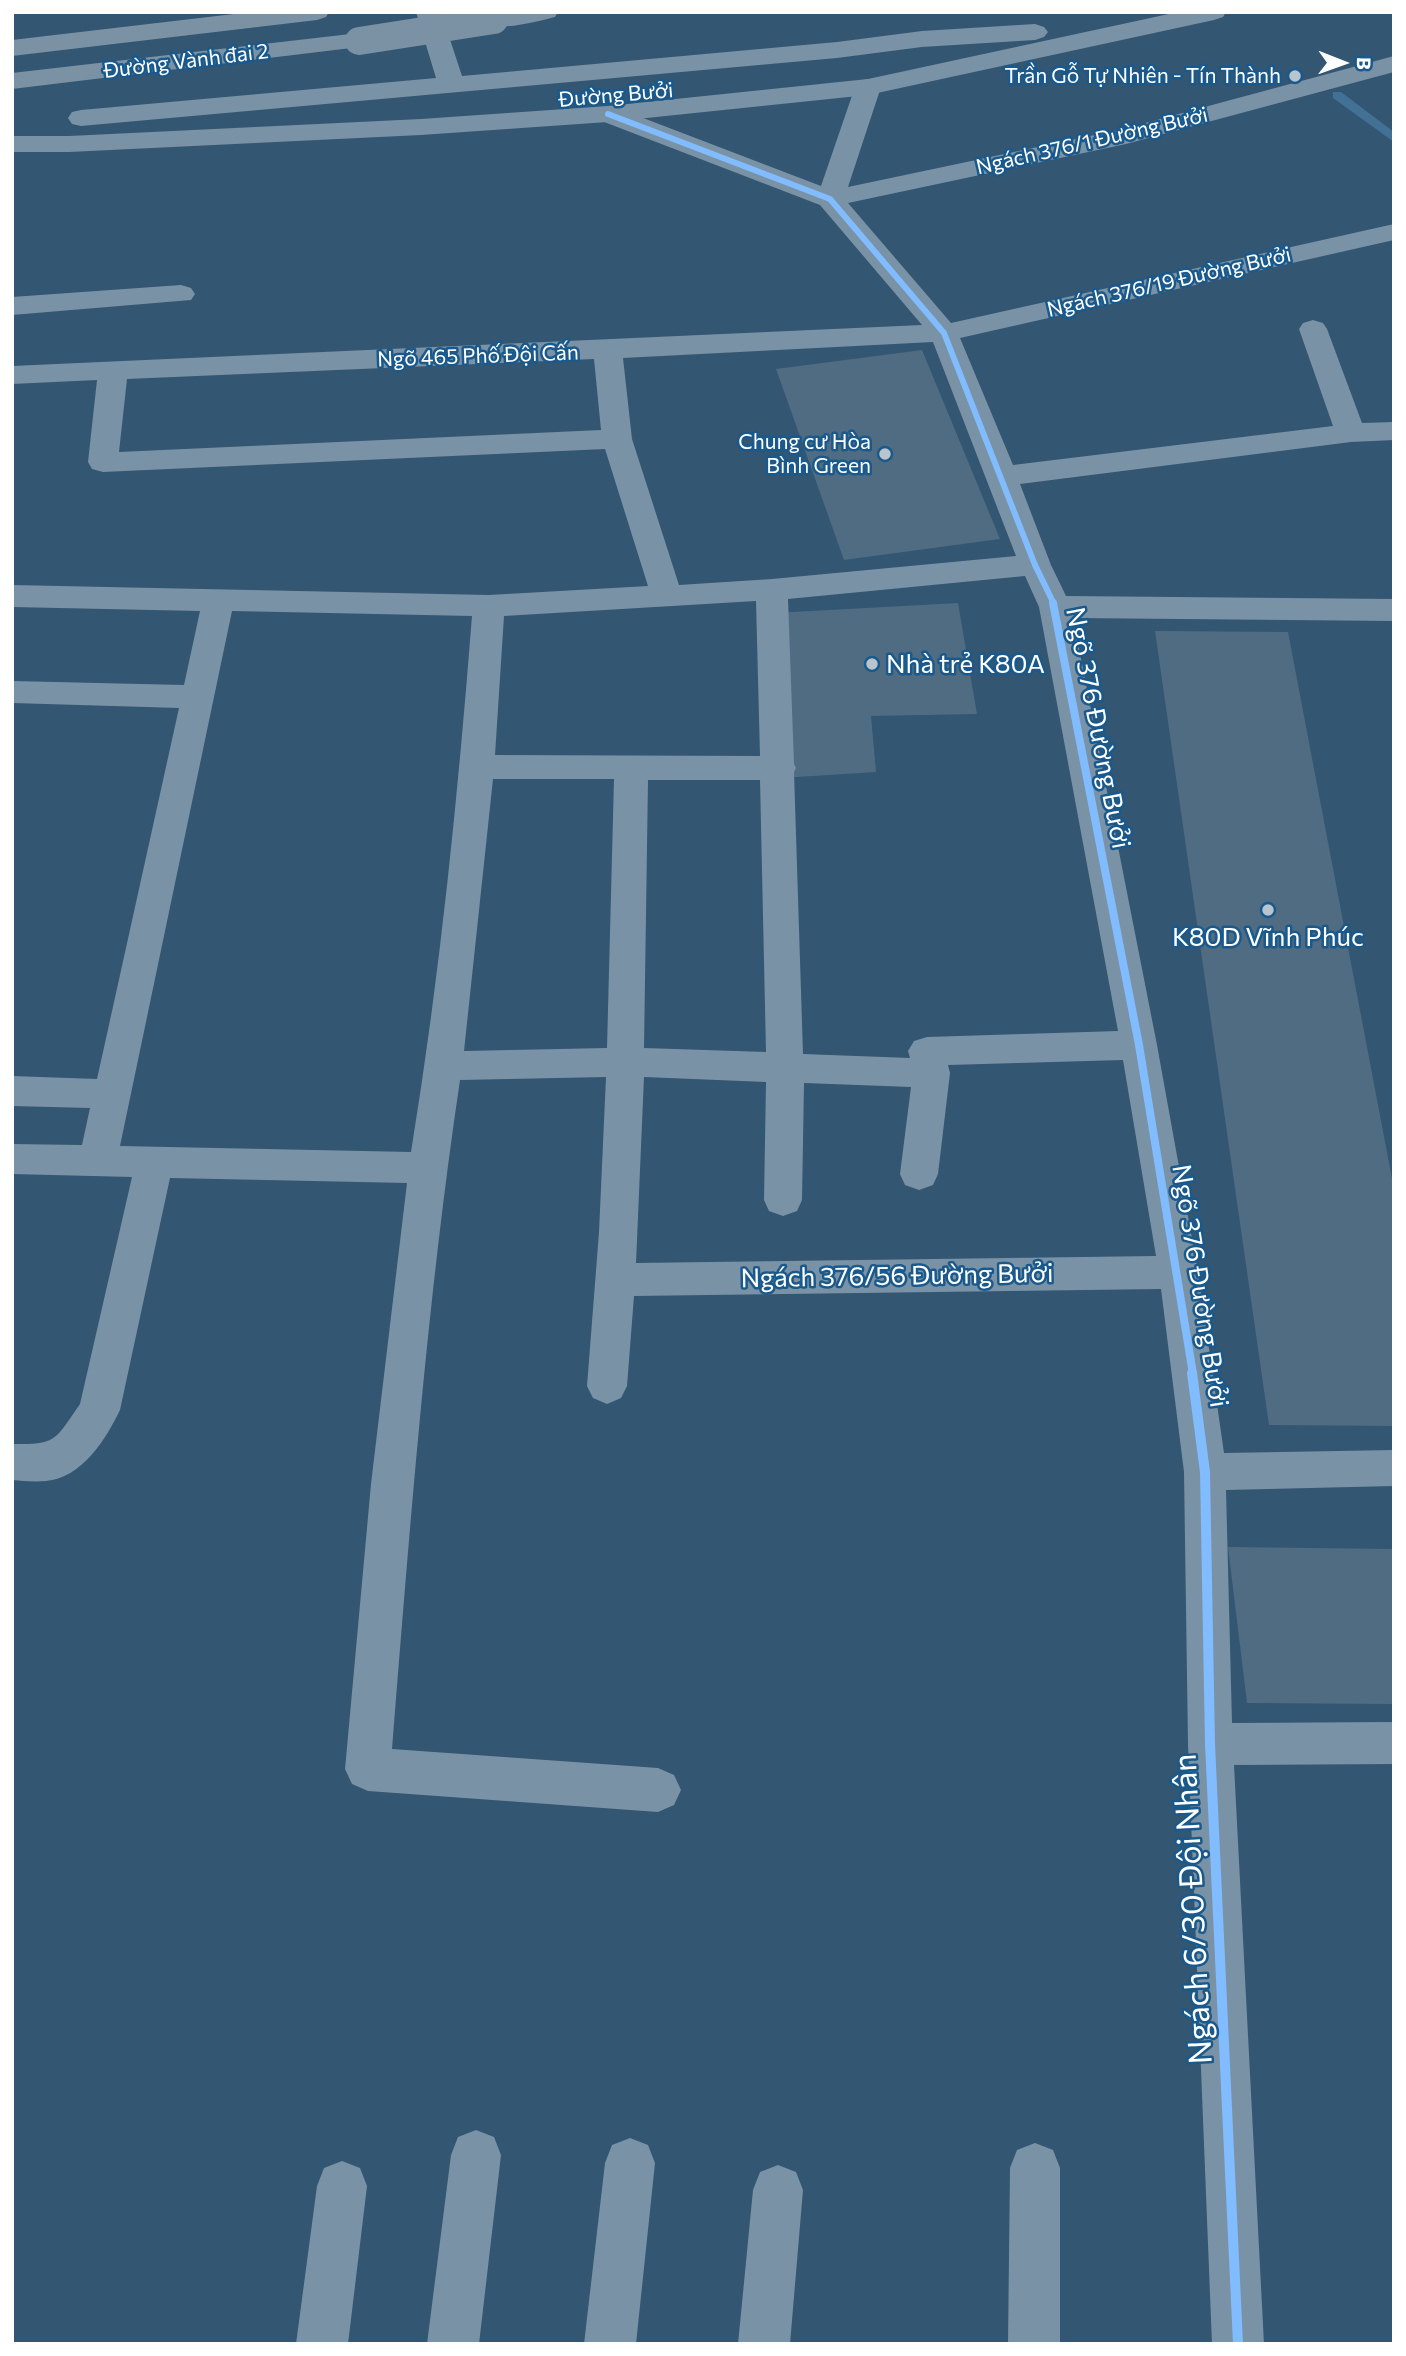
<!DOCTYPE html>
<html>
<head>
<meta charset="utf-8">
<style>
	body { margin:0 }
	#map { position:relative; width:1406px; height:2356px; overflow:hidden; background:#335672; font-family:Commissioner,sans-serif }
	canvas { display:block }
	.frame { position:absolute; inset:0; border:14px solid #fff; pointer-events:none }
	.north { position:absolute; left:1308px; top:28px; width:70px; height:70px; -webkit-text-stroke:5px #19598c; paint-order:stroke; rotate:91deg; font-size:19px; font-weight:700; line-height:28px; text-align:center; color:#fff }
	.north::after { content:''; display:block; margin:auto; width:24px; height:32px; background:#fff; clip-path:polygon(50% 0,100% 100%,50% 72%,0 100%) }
</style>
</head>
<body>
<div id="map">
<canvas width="1406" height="2356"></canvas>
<div class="frame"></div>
<div class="north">B</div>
</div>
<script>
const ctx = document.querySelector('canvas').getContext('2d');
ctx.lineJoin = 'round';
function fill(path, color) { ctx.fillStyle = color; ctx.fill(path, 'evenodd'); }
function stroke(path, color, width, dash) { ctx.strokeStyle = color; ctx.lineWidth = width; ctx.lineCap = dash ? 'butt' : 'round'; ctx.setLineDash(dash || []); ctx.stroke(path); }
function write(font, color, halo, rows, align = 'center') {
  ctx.font = font + ' Commissioner,sans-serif'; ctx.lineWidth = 5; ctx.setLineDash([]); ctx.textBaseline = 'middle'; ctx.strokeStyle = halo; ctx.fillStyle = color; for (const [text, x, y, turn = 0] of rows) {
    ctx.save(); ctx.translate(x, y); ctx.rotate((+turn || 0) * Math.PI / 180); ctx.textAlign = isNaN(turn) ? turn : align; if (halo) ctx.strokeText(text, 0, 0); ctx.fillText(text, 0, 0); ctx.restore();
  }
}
const stream = new Path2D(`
	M1333 92H1341L1394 132V142L1333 98Z`);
const building = new Path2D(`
	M922 350 1000 539 844 560 776 369Z
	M958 603 977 714 871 716 876 772 781 778 774 613Z
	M1155 631 1288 632 1394 1189V1426L1269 1425Z
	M1228 1547 1394 1549V1704L1247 1703Z`);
const minor = new Path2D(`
	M1394 56V72L1126 144 848 203 951 323 1394 224V240L960 338 1013 465 1333 426 1299 329 1303 323 1313 320 1323 323 1327 329 1362 423 1394 422V440L1351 442 1020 484 1051 565 1066 596 1394 599V621L1073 618 1157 1045 1198 1272 1224 1453 1394 1450V1486L1226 1490 1232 1723 1394 1722V1764L1234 1765 1264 2344H1212L1188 1744 1184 1472 1161 1289 634 1296 627 1386 621 1398 607 1404 593 1398 587 1386 599 1232 606 1077 460 1080C427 1302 410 1526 392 1749L658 1768 674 1775 681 1790 674 1805 658 1812 368 1791 352 1784 345 1769 371 1484 407 1183 170 1178 120 1410C106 1439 82 1478 46 1481 35 1482 23 1481 12 1480V1444C57 1445 55 1440 80 1404L132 1177 12 1174V1144L82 1145 90 1108 12 1106V1076L97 1079 179 708 12 703V681L184 685 200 611 12 607V585L489 595 648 586 605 449 103 472 92 469 88 462 97 380 12 384V366L922 325 820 205 599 120 595 114 599 108 608 106 617 108 821 186 855 87 859 81 868 79 877 81 881 87 848 187 1123 129ZM933 342 1016 556 772 579 679 585 632 439 623 358ZM594 359 601 430 119 452 127 379ZM1025 576 1039 607 1118 1031 927 1037 914 1041 908 1051 910 1058 803 1054 794 772 796 768 794 764 788 599ZM756 601 760 756 495 755 504 616ZM232 611 472 616C458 795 440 975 411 1152L120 1146ZM493 779H614L607 1048 464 1051ZM648 780H760L766 1052 644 1048ZM1123 1060 1156 1256 636 1263 644 1077 766 1082 764 1200 769 1211 783 1216 797 1211 802 1200 804 1083 911 1087 900 1174 905 1185 919 1190 933 1185 938 1174 950 1073 948 1065Z
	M181 285 191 288 195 294 191 300 12 315V297Z
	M476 2130 494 2137 501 2155 479 2344H427L451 2155 458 2137Z
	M630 2138 648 2145 655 2163 636 2344H584L605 2163 612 2145Z
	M1035 2143 1053 2150 1060 2168V2344H1008L1010 2168 1017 2150Z
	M342 2161 360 2168 367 2186 348 2344H296L317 2186 324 2168Z
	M778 2165 796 2172 803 2190 790 2344H738L753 2190 760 2172Z`);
const major = new Path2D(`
	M416 12H441L462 76 837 42 922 31 1035 24 1044 27 1048 32 1044 37 1035 40 922 47 837 58 81 126 72 124 68 118 72 112 81 110 436 78Z
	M1178 12H1226L1223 17 1214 20 868 95 608 122 421 135 69 152H12V136H69L421 119 608 106 868 79Z`);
const highway = new Path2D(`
	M251 12H329L326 17 317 20 12 56V40Z
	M495 12H558L555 17C535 22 505 30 485 25L481 20 485 15Z
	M359 33 368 36 372 41 368 46 12 89V73Z`);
const highwayBridge = new Path2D(`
	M359 41 494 20`);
const cyclewayFar2 = new Path2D(`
	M608 114 830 199 944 333 1035 565 1054 604`);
const cyclewayFar1 = new Path2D(`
	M1053 603 1139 1045 1193 1374`);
const cycleway = new Path2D(`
	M1192 1373 1205 1472 1210 1744 1238 2344`);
const markers = [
	[1295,76,7,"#b8c4ce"],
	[885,454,7,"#b8c4ce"],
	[872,664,7,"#b8c4ce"],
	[1268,910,7,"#b8c4ce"]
];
const farStreetnames = [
	["Đường Vành đai 2",186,61,-7],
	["Đường Bưởi",616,95,-5],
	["Ngách 376/1 Đường Bưởi",1092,141,-13],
	["Ngách 376/19 Đường Bưởi",1169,282,-13],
	["Ngõ 465 Phố Đội Cấn",478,356,-2]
];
const farPoinames = [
	["Trần Gỗ Tự Nhiên - Tín Thành",1281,76],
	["Chung cư Hòa",871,442],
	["Bình Green",871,466]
];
const poiNames = [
	["Nhà trẻ K80A",886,664],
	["K80D Vĩnh Phúc",1268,937,"center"]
];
const streetNames = [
	["Ngõ 376 Đường Bưởi",1098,728,79],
	["Ngách 376/56 Đường Bưởi",897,1276,-1],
	["Ngõ 376 Đường Bưởi",1200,1286,81]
];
const nearStreetnames = [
	["Ngách 6/30 Đội Nhân",1193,1909,-93]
];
fill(stream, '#437195');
fill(building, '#506c82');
fill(minor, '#7a92a6');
fill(major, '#7992a5');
fill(highway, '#7b92a5');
stroke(highwayBridge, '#7b92a5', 28);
stroke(cyclewayFar2, '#80bcff', 6);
stroke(cyclewayFar1, '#80bcff', 8);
stroke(cycleway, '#80bcff', 10);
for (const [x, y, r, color] of markers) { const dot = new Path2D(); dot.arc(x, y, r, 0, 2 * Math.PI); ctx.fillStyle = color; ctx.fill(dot); stroke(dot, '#19598c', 2.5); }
write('21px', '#fff', '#19598c', farStreetnames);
write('21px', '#fff', '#19598c', farPoinames, 'right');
write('26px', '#fff', '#19598c', poiNames, 'left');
write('26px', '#fff', '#19598c', streetNames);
write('32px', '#fff', '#19598c', nearStreetnames);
</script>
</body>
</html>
